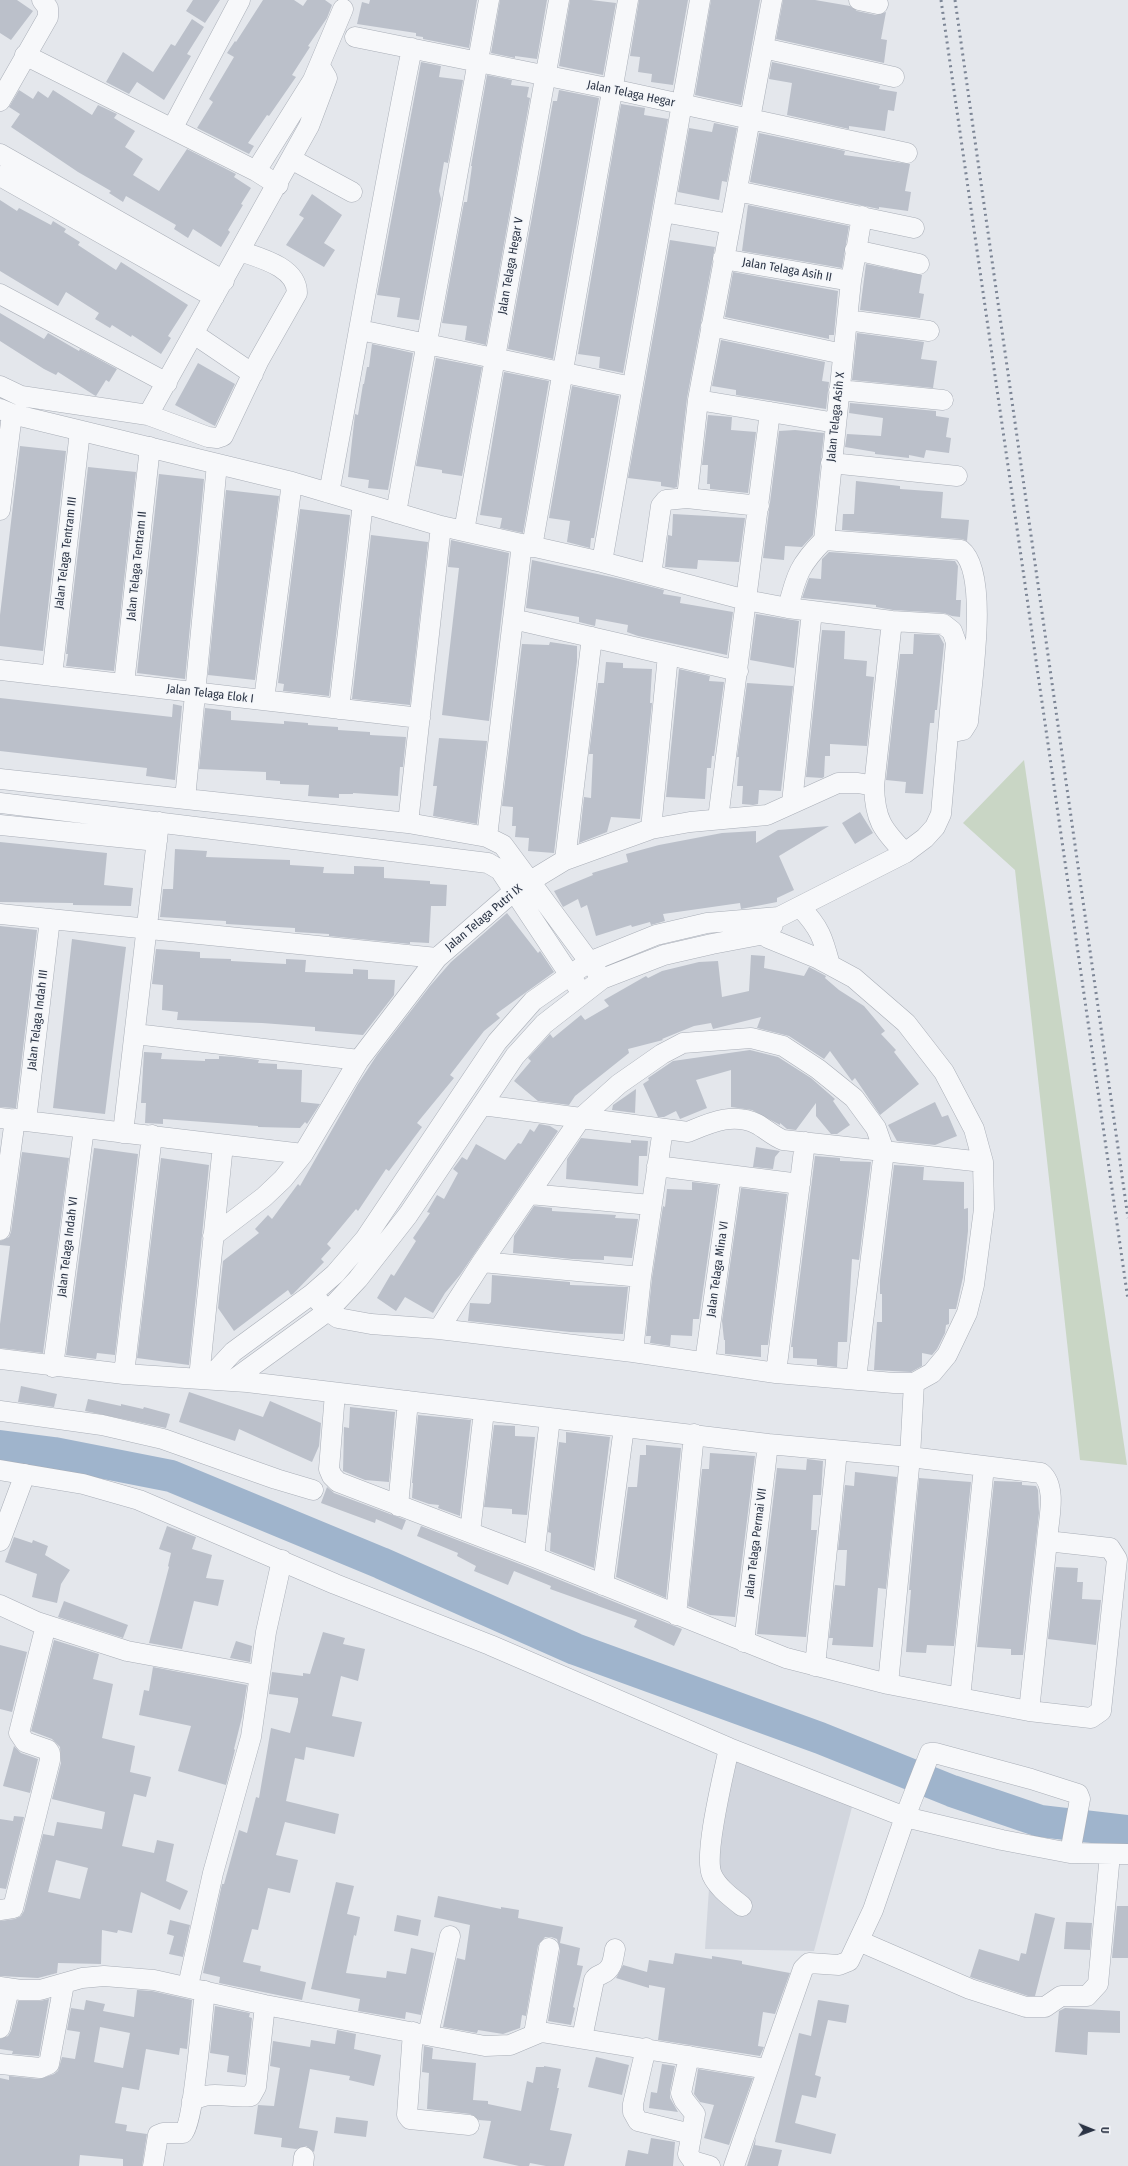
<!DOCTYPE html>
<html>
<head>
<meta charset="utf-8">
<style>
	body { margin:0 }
	#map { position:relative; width:1128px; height:2166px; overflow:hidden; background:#e4e7ec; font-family:"Fira Sans Condensed",sans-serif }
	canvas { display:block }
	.north { position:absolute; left:1072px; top:2110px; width:40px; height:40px; -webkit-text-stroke:3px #f4f6f9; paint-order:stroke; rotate:91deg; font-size:11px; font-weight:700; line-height:16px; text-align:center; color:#2b3445 }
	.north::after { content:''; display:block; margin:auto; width:14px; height:18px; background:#2b3445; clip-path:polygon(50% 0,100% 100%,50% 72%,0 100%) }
</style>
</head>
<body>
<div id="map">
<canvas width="1128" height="2166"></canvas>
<div class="north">U</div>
</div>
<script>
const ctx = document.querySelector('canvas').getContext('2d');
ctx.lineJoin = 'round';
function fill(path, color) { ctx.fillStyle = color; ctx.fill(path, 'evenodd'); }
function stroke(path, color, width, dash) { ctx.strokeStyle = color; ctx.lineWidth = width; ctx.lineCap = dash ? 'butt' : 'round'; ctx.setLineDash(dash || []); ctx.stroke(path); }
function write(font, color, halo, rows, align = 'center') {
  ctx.font = font + ' "Fira Sans Condensed",sans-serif'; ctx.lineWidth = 3; ctx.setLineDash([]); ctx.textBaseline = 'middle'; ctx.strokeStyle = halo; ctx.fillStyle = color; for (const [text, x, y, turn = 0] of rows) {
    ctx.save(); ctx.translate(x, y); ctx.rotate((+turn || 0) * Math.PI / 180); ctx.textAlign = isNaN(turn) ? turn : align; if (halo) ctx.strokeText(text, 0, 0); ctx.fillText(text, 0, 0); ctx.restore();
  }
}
const built = new Path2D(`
	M719 1736 856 1792 814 1951 705 1949Z`);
const green = new Path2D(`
	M1024 760 1127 1465 1080 1460 1015 870 963 823Z`);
const river = new Path2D(`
	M0 1446 54 1453 171 1476 381 1563 575 1649 820 1738 952 1791 1040 1821 1128 1831`);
const building = new Path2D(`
	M0 0H17L33 11 11 40 0 33Z
	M193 0H220L205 23 186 11Z
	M263 0H294L303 6 307 0H325L332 5 327 18 308 46 310 47 292 75 296 77 269 116 267 115 248 143 254 146 249 154 197 128 213 102 209 99 234 57 227 53 235 41 236 42Z
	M370 0H477L469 48 423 39V37L416 36V33L357 24 362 2 369 4Z
	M500 0H547L537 59 515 56V58L491 53Z
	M570 0H591L616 3 603 75 559 66Z
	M639 0H688L673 85 651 82 652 74 638 72 640 57 630 56Z
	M711 0H760L741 105 695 95Z
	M783 0H815L850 6 857 11 876 15 886 12 881 39 887 40 884 63 776 39Z
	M192 19 204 27 187 54 191 56 164 100 137 82 129 94 106 82 123 52 153 72 171 44 175 46Z
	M421 62 441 66 439 77 463 80 448 163 444 162 439 191 441 199 419 320H418L397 317 400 298 377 295Z
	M772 62 880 86 879 89 897 92 894 111 888 110 885 131 849 126V129L787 115 792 83 769 79Z
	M487 75 512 80 511 85 529 87 527 97 530 98 486 345 465 340 467 326 442 323 464 202H467L472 166H471Z
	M19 90 33 99 38 91 48 98 53 90 92 115 98 105 117 114 114 118 135 131 125 147 143 159 133 175 159 191 187 149 236 174 234 177 251 188 241 204 243 205 228 230 230 232 221 247 193 229 188 238 174 229 176 225 126 196 123 202 109 193 111 191 78 172 11 127 20 114 9 107Z
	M559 90 599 98 553 359 508 349 553 101H557Z
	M621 104 645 108 644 115 668 119 623 373 599 368 600 357 578 354Z
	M714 123 737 128 727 182 722 181 719 200 678 192 689 128 712 132Z
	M759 133 845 151 844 155 910 164 905 191 911 192 908 211 879 207V209L750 182Z
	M312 194 342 215 324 243 335 250 324 267 286 245 304 218 299 215Z
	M0 200 17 211 19 208 51 225 53 221 66 229 64 232 80 242 78 245 116 270 121 262 188 305 168 336 171 338 161 354 132 335 131 337 112 325 110 328 95 319 99 313 66 292 58 306 0 271Z
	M748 205 849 226 842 268 742 251Z
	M670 240 715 247 687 398 677 487 674 488 661 486V482L628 478Z
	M866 264 922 275 919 293 924 294 920 318 860 310Z
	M733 272 838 291 834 335H829V339L725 317Z
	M0 313 44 339 48 333 79 351 80 349 117 369 109 382 106 380 96 396 94 395 58 372 56 375 44 369 0 341Z
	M857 333 924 342 921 359 937 361 933 388 852 380Z
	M721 340 825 362 822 381 829 382 826 409 736 395V390L712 386Z
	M372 344 413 353 388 490 368 488 369 480 348 477 355 414 358 415 363 384H364L367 367H369Z
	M436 358 482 367 462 476 442 473V470L416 466Z
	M198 363 235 384 215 426 175 405Z
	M504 372 549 381 523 533 500 528 502 518 480 515Z
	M572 386 619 396 594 538H591L590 548 567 542 570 521 549 518Z
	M850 403 936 411V416L949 418 946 437 951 438 949 453 926 450 924 458 909 455V458L875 454V452L845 447 847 434 881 436 883 418 849 413Z
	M708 415 732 417 731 430 756 432 748 493 710 489V484H707L708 465H702Z
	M795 430 824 433 813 535 802 547 785 546 784 560 763 558 779 431Z
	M20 446 66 451 43 651 0 646V615Z
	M88 467 136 472 114 671 66 666 68 654H66Z
	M159 474 204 479 185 679 137 673Z
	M856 481 900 486V489L943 492 941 518 969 520 967 541 962 539 842 530 843 514H854Z
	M226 490 279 496 255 680 208 675Z
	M300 509 350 515 329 696 283 691 284 684 278 683Z
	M673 514 745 518 739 562 698 560 697 569 665 567 668 535 672 536Z
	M371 535 428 542 410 705 352 699Z
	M451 540 509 553 489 721 442 715 459 568 448 567Z
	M829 552 955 561 958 566 956 600H961L960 617 952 616 944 613 893 610 876 607V605L802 598 809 578 821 579 822 559Z
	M532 560 616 578 664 590 663 594 681 597 680 603 733 612 727 655 638 636 627 632 628 625 596 619 595 626 579 622V617L526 608Z
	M756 614 799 621 794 668 750 660Z
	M822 630 845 631 844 659 867 661 866 676 874 677 867 746 830 744V756H825L824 777 822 778 806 777Z
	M914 634 939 635 944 644 937 710H935L934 723H930L923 794 905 793 906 782 886 780 900 654H913Z
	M550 642 577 646V661L554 853 528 851 529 838 515 837 516 826H512L513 807 502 806 522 644 549 645Z
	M606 662 623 663V668L652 669 650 703H652L640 819 611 817 607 832 579 843 584 797 591 798 593 754H589L598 683H604Z
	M679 669 710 676 709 681 724 682 714 756H712L711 768H707L705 799 666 797Z
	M747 683 793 686 781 791 759 790 758 804 753 805 742 804 743 786H737L739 757H737Z
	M0 698 172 717 173 704 182 706 175 780 146 776 147 768 0 751Z
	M205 708 231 711V720L284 724V721L308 723V725L338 727V730L370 732V735L406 737 403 767H400L398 796 353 793V794H339V798L308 796 309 785 280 784V781L266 780V772L199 769Z
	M439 738 487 741 477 824 433 816 437 786H433Z
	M860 812 873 833 855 844 842 823Z
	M829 826 779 856 794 890 777 898V902L741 909 740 903 663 914 665 921 651 925 650 922 632 927 631 925 596 936 587 905 581 908 578 899 563 907 554 891 593 875 592 873 628 862 626 854 659 845 722 833 756 831V843L778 830Z
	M0 842 107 853 104 885 133 888 131 906 73 905V903L0 902Z
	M175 849 207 851 206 857 290 860V865L324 867 323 873 354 874V866L384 867V878L430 881V884L447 885 446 906H431L429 943 410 942V944L329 936V934L295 932V928L226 924V921L160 917 163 889H173Z
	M507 913 538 953 540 951 554 972 496 1014 500 1018 484 1031 450 1075 454 1078 417 1123 422 1127 389 1171 386 1169 358 1211 356 1209 327 1244 331 1248 321 1259 324 1262 293 1294 291 1295 288 1290 234 1331 218 1308 223 1261 259 1233 255 1229 268 1215 272 1219 298 1184 300 1186 358 1084 377 1055 430 986 451 962Z
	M0 926 37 930 16 1108H13L0 1107Z
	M72 939 126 947 105 1114 53 1108Z
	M156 949 200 952V958L231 959V961L286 964V959L306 960 305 972 353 974V969L368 970V979L395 980 394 995 363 1035 315 1031V1027L262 1023 177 1020 178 1012 162 1010 163 985 152 984Z
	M751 955 765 956 764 968 804 976 809 967 826 976 825 978 839 990 864 1006 885 1031 881 1034 896 1050 894 1052 919 1084 880 1115 855 1078 852 1081 830 1051 824 1059 789 1036 757 1028 761 1017 713 1029 711 1023 694 1026 662 1039 663 1040 628 1049 629 1053 575 1096 569 1105 538 1101 514 1081 531 1061 528 1058 550 1034 553 1038 581 1015 585 1020 609 1006 604 1000 646 976 648 978 662 971 699 962 718 961 722 997 749 991Z
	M750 1050 778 1057 811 1078 835 1099 833 1101 850 1125 837 1134H831L816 1116V1103L796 1130 787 1129 780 1123V1125L752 1110 731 1107V1070L696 1080 707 1108 680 1119 676 1111 664 1117H658L643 1084 649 1080 648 1078 673 1061Z
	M144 1052 162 1053 161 1059 205 1061V1059H219V1056L235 1057 259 1060 258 1063 277 1064V1069L302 1070 301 1102 320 1104 307 1124 305 1122 300 1128 258 1127V1126L163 1119V1124L145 1123 146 1103H141Z
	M636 1089 635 1113 612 1110 613 1105Z
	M935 1102 942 1117 948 1115 957 1136 935 1145 897 1141 888 1125Z
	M539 1124 550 1126 558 1131 460 1275 445 1293 433 1313 405 1297 396 1311 377 1298 391 1274 394 1276 416 1241 413 1238 430 1213 427 1212 437 1195 444 1199 458 1173 453 1169 462 1157 467 1160 476 1144 505 1160 518 1143 521 1144 530 1129 534 1132Z
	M581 1138 631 1143V1140L648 1141 647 1156H639L638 1186 566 1179 567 1159Z
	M756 1147 780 1151 775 1157 773 1169 753 1167Z
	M94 1148 138 1154 115 1355 97 1353 96 1359 66 1355Z
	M22 1152 69 1158 43 1353 0 1348V1324L10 1246 0 1245V1241L9 1237 11 1232Z
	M815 1156 840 1158V1161L871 1162 859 1260 852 1259 847 1342H838L837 1367 817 1365V1359L793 1358V1347H791Z
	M161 1158 209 1165 189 1365 137 1358Z
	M894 1165 924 1167 923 1180 964 1182V1209L968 1208V1231L963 1277 956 1309H949V1324L946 1325 945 1333 937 1349 932 1355 922 1353V1366L911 1372 874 1370 877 1322H882V1294H880V1280Z
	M692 1182 718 1185 699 1319H693L692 1336 671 1335 670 1346 650 1343 651 1336H646L652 1278 663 1206 665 1207 667 1189 692 1190Z
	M741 1188 787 1194 768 1345H761V1357L725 1354V1340H724L722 1321Z
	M534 1206 552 1208V1211L616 1215 615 1218 638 1219 632 1258 604 1256V1260L572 1259 513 1253 514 1236Z
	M492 1275 570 1282V1285L628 1287 623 1334 570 1332 468 1321 470 1303 489 1304 491 1302Z
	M21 1386 57 1394 54 1407 18 1402Z
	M189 1392 263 1417 270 1401 321 1423 319 1446 312 1462 239 1429 235 1441 179 1422Z
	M88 1399 121 1406V1404L143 1409 144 1407 170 1414 166 1428 85 1411Z
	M350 1407 395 1412 389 1482 365 1480 343 1471 344 1427 349 1428Z
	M418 1415 471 1420 460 1516 438 1508 439 1505 429 1504 412 1498 413 1483H412Z
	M494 1425 515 1426V1436L535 1437 527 1515 512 1514V1509L484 1507Z
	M566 1432 610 1437 594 1568 550 1551 551 1533 548 1532 559 1442 566 1443Z
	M646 1445 681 1448 666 1598 616 1577 628 1487H637L640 1455H646Z
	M710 1453 755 1456 735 1617 710 1615 688 1606 702 1469H709Z
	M807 1459 823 1461 821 1495H813L811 1530H817L806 1637 757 1634 777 1468 806 1470Z
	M855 1472 897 1477 886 1589 878 1588 873 1647 832 1645 833 1638H829L835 1585 845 1586 847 1550H838L845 1485 854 1486Z
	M919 1478 971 1482 954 1646 927 1645 926 1653 906 1652 911 1590H909Z
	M994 1481 1022 1482V1485L1036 1486 1038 1490 1039 1513 1023 1655H1011V1649L977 1647Z
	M327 1487 334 1493 406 1520 402 1530 376 1519 375 1523 321 1503Z
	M167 1526 196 1537 192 1549 212 1555 206 1578 224 1580 218 1606 194 1601 182 1649 149 1643 169 1567 168 1566 171 1553 159 1549Z
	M421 1526 530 1568 682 1629 674 1646 634 1627 637 1620 550 1589 551 1586 514 1571 508 1585 474 1571 476 1566 457 1556 458 1553 417 1536Z
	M14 1537 32 1543 33 1540 48 1546 45 1555 70 1570 61 1584 57 1603 32 1597 37 1574 5 1562Z
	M1056 1567 1078 1568 1077 1582H1083L1082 1599 1101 1600 1096 1645 1048 1639Z
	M64 1601 128 1625 123 1638 58 1617Z
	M323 1632 345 1638 343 1644 365 1649 358 1681 341 1676 332 1716 362 1722 354 1757 306 1747 304 1760 295 1758 286 1801 339 1814 335 1834 285 1822 276 1855 298 1860 290 1893 268 1888 258 1930 252 1929 243 1962 261 1966 260 1971 306 1982 302 2000 219 1983 220 1977 203 1973 222 1884H224L239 1830 247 1833 256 1797 259 1798 271 1728 290 1733 298 1702V1698L269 1694 272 1672 303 1676V1673L310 1674Z
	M54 1640 99 1654 93 1679 113 1684 102 1738 135 1746 130 1772 151 1777 146 1797 134 1794 122 1846 154 1853 157 1840 174 1844 166 1881 188 1891 180 1910 141 1892 132 1933 118 1930 117 1933 102 1930 101 1964 58 1963 57 1973 38 1978 0 1976V1921L15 1919 21 1916 24 1911 43 1834 54 1836 57 1822 102 1829 105 1812 52 1799 61 1763 60 1747 52 1739 31 1731ZM56 1860 88 1868 80 1899 48 1892Z
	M236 1641 252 1646 250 1662 230 1658Z
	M0 1645 27 1652 12 1712 0 1709Z
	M153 1667 247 1685 242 1717 234 1749 235 1750 226 1785 178 1771 191 1726 139 1715 144 1690 149 1691Z
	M14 1746 21 1753 38 1759 30 1793 3 1786Z
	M14 1816 24 1817 6 1889 0 1888V1819L13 1821Z
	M336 1882 354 1886 347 1914 360 1917 356 1936 354 1935 346 1973 386 1978 387 1971 406 1974 411 1948 434 1953 421 2015 406 2012 405 2019 358 2011 360 1999 311 1989Z
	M438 1896 501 1909V1907L519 1910 518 1918 563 1927 560 1943 580 1948 577 1965 583 1966 573 2007 575 2008 571 2025 548 2021 560 1950 557 1939 551 1937H545L538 1946 526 2016 522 2015 520 2028 503 2034 478 2030 477 2033 443 2027 457 1958 465 1960 470 1925 434 1917Z
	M1117 1906H1128V1958H1112Z
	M1035 1913 1055 1918 1035 1996H1028L970 1977 979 1949 1019 1961 1021 1953 1026 1954Z
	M397 1915 421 1920 418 1936 394 1931Z
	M170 1920 190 1925 183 1957 169 1954 174 1936 167 1934Z
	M1066 1922 1092 1923 1090 1950 1064 1949Z
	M675 1953 712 1959V1956L742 1961V1964L790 1973 775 2014 763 2012 758 2046 764 2047 760 2056 658 2040 665 1988 649 1985V1988L616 1978 623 1965 647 1972 649 1960 673 1964Z
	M137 1990 152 1991 192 2000 187 2049 180 2048 179 2055 146 2049 139 2090 122 2087 115 2123 127 2125 126 2131 147 2134 142 2166H123V2159L80 2155 79 2166H0V2078L9 2080V2076L39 2079 54 2074 58 2071 62 2057 75 2059 80 2032 67 2030 71 2008 84 2010 86 2000 105 2004 103 2011 134 2017ZM100 2027 130 2033 123 2068 94 2062Z
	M49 1999 39 2056 12 2054 13 2051 0 2049V2039L8 2036 11 2031 18 2001H40Z
	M818 2000 849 2005 846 2023 828 2020 815 2075 821 2077 816 2098 802 2095 795 2123 836 2134 831 2154 775 2142 799 2033 811 2036Z
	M215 2006 250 2013 249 2017 252 2018 246 2075 227 2072 229 2056 210 2053Z
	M1065 2008 1120 2011V2033L1088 2032 1087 2055 1055 2052 1059 2011Z
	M337 2030 356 2034 354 2049 381 2055 374 2086 349 2080 350 2076 310 2069 299 2128 318 2131 314 2152 306 2146 296 2149 281 2147 282 2138 254 2134 258 2105 274 2106 280 2068 270 2066 273 2041 310 2047 311 2040 335 2044Z
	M424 2046 433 2048 432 2059 476 2063 473 2100 488 2101V2104L521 2111 527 2081 533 2083 536 2067H544V2066L561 2069 557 2088H559L550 2130 572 2134 564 2166H546L530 2163 529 2166H519L483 2158 491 2121 479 2120 470 2114 427 2109 429 2073 422 2072Z
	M596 2057 629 2065 622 2095 588 2087Z
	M662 2064 675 2066 670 2091V2098L678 2112 649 2108 651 2092 657 2093Z
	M698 2069 753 2078 729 2145 704 2138 714 2105 700 2102 694 2094Z
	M336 2117 368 2121 366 2137 334 2133Z
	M756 2137 755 2145 782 2150 778 2166H747Z
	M651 2138 675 2142 673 2166H625L628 2150 648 2154Z`);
const minor = new Path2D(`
	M859 0 878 4
	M355 37 612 89 907 153
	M763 48 894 77
	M25 55 256 171 278 185
	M0 101 48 17V8L42 0
	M172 129 240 0
	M0 154 224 281
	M291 159 352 192
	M256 171 313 80 343 9
	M0 176 214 297
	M737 191 914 228
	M663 212 730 224
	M855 250 919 264
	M723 259 851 281
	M0 294 167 383
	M847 320 929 331
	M711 326 843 354
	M360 330 632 387
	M194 334 253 374
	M0 386 21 396 148 415 309 126 327 78 320 66
	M839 390 943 400
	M698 400 836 423
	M0 409 12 414 292 482 441 526 602 562 746 600 788 608 892 621 943 624 952 631 956 642 941 814 935 827 925 838 905 853 779 917 707 923 656 935 589 962 533 1001 497 1042 365 1239 335 1274 312 1294 233 1352 209 1378
	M148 415 208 437 217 438 223 436 259 360 297 293C297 267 260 258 240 251
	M831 463 957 476
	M329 493C357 345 382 196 412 48
	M687 498 698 400 772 0
	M0 510 12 414
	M396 513 489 0
	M464 531 559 0
	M824 540 961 550C990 573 971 686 968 722L963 730 948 733
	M532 547 628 0
	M602 562 700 0
	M651 575 661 506 666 500 687 498 759 506
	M788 608C796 575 800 564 824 540L851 281 862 216
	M513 619 738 671
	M892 621 874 786C875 820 882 829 905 853
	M0 670 420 718
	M52 676 80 431
	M124 684 150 447
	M264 700 292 482
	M339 709 363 503
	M0 779 408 823 487 837 503 845 597 972
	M185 799 217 464
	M0 803 488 863 500 870 577 986
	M792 803 812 611
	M718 819 770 412
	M408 823 441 526
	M0 825 157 841
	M651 829 668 655
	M487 837 522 544
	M565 860 592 637
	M800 907C820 928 823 938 830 965
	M0 914 437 958
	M135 1034 359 1060
	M482 1105 688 1132C710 1123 733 1112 757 1124 766 1129 773 1136 783 1140L983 1162
	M0 1118 303 1154
	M26 1121 50 919
	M123 1133 159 822
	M657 1166 800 1184
	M529 1194 651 1205
	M0 1230 15 1119
	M213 1236 264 1197 283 1179 303 1154 359 1060 437 958 514 891 565 860 651 829 690 822 767 815 838 783H858L874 786
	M482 1262 641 1277
	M312 1294 328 1311 338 1318 371 1324 439 1329 633 1352 776 1373 894 1383H914L932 1373 947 1355 967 1313 974 1285 984 1209 983 1162 974 1129 944 1072 906 1023 854 978 817 958 768 938 765 934 761 919
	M439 1329 482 1262 581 1118 619 1084 662 1054 683 1043 751 1038 783 1046 818 1069 854 1098 876 1128 884 1151 856 1379
	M633 1352 641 1277 663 1129
	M0 1359 124 1374 247 1382 768 1444 910 1457 1041 1473C1058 1487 1048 1521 1047 1541L1110 1548 1117 1559 1101 1711 1091 1718 1029 1711 960 1698 888 1684 786 1658 534 1557 338 1482 332 1476 329 1469 335 1393
	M705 1362 731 1176
	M53 1367 84 1128
	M776 1373 805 1142
	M124 1374 152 1135
	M199 1378 223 1145
	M233 1380 328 1311 358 1279 408 1215 515 1056 544 1024 602 979 664 955 712 944 765 934 773 925
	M0 1411 102 1425 163 1439 276 1479 313 1490
	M0 1470 83 1484 139 1500 335 1584 490 1645 729 1748 905 1817 1002 1840 1070 1853 1128 1854
	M398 1506 408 1401
	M470 1532 484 1411
	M0 1541 25 1474
	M534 1557 550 1418
	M603 1585 624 1427
	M0 1605 37 1622 127 1651 258 1675
	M676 1615 694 1434
	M744 1642 768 1444
	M815 1666 837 1451
	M888 1684 910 1457 914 1383
	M960 1698 984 1467
	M1029 1711 1047 1541
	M729 1748C724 1773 703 1855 712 1875 718 1888 731 1897 742 1906
	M0 1910 13 1908 50 1760V1753L48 1750 25 1742 19 1733 46 1625
	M859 1941 970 1989 1026 2007H1045L1061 1996H1087L1098 1984 1110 1854
	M188 1986 213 1873 251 1737 266 1632 282 1560
	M0 1987 21 1990H40L82 1978 104 1976 154 1980 265 2005 485 2046 510 2045 541 2032 767 2069
	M0 2028 9 1989
	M413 2032 407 2115 410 2119 469 2125
	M534 2034 549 1948
	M428 2035 450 1936
	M582 2038 594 1980C596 1976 598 1976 602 1974 613 1969 613 1959 615 1949
	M646 2048 633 2104V2112L638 2121 691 2134
	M689 2056 681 2093 684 2100 695 2114 688 2154 693 2161 710 2166
	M0 2064 40 2068 49 2064 64 1984
	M192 2101C212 2089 230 2099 251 2096L256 2087 265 2005
	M153 2166 158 2135 163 2133H183C194 2123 202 2013 205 1991
	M303 2166 304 2157
	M734 2166 803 1969 809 1963 839 1965 849 1961 873 1910 905 1817 930 1753H935L1031 1779 1078 1794 1080 1799 1070 1853`);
const rail = new Path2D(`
	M941 0 1128 1300
	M955 0 1128 1218`);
const streetNames = [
	["Jalan Telaga Hegar",631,94,12],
	["Jalan Telaga Hegar V",511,266,-80],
	["Jalan Telaga Asih II",787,270,10],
	["Jalan Telaga Asih X",836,417,-84],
	["Jalan Telaga Tentram III",66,553,-83],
	["Jalan Telaga Tentram II",137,566,-84],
	["Jalan Telaga Elok I",210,694,7],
	["Jalan Telaga Putri IX",484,918,-40],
	["Jalan Telaga Indah III",38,1020,-83],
	["Jalan Telaga Indah VI",68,1247,-83],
	["Jalan Telaga Mina VI",718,1269,-82],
	["Jalan Telaga Permai VII",756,1543,-83]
];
fill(built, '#d2d6de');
fill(green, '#c9d6c5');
stroke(river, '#9fb4cc', 32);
fill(building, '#bbc0ca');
stroke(minor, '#a9aeb7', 21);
stroke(minor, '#f7f8fa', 20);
stroke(rail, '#7d8696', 3, [2, 4]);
write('12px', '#2b3445', '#f4f6f9', streetNames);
</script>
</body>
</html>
